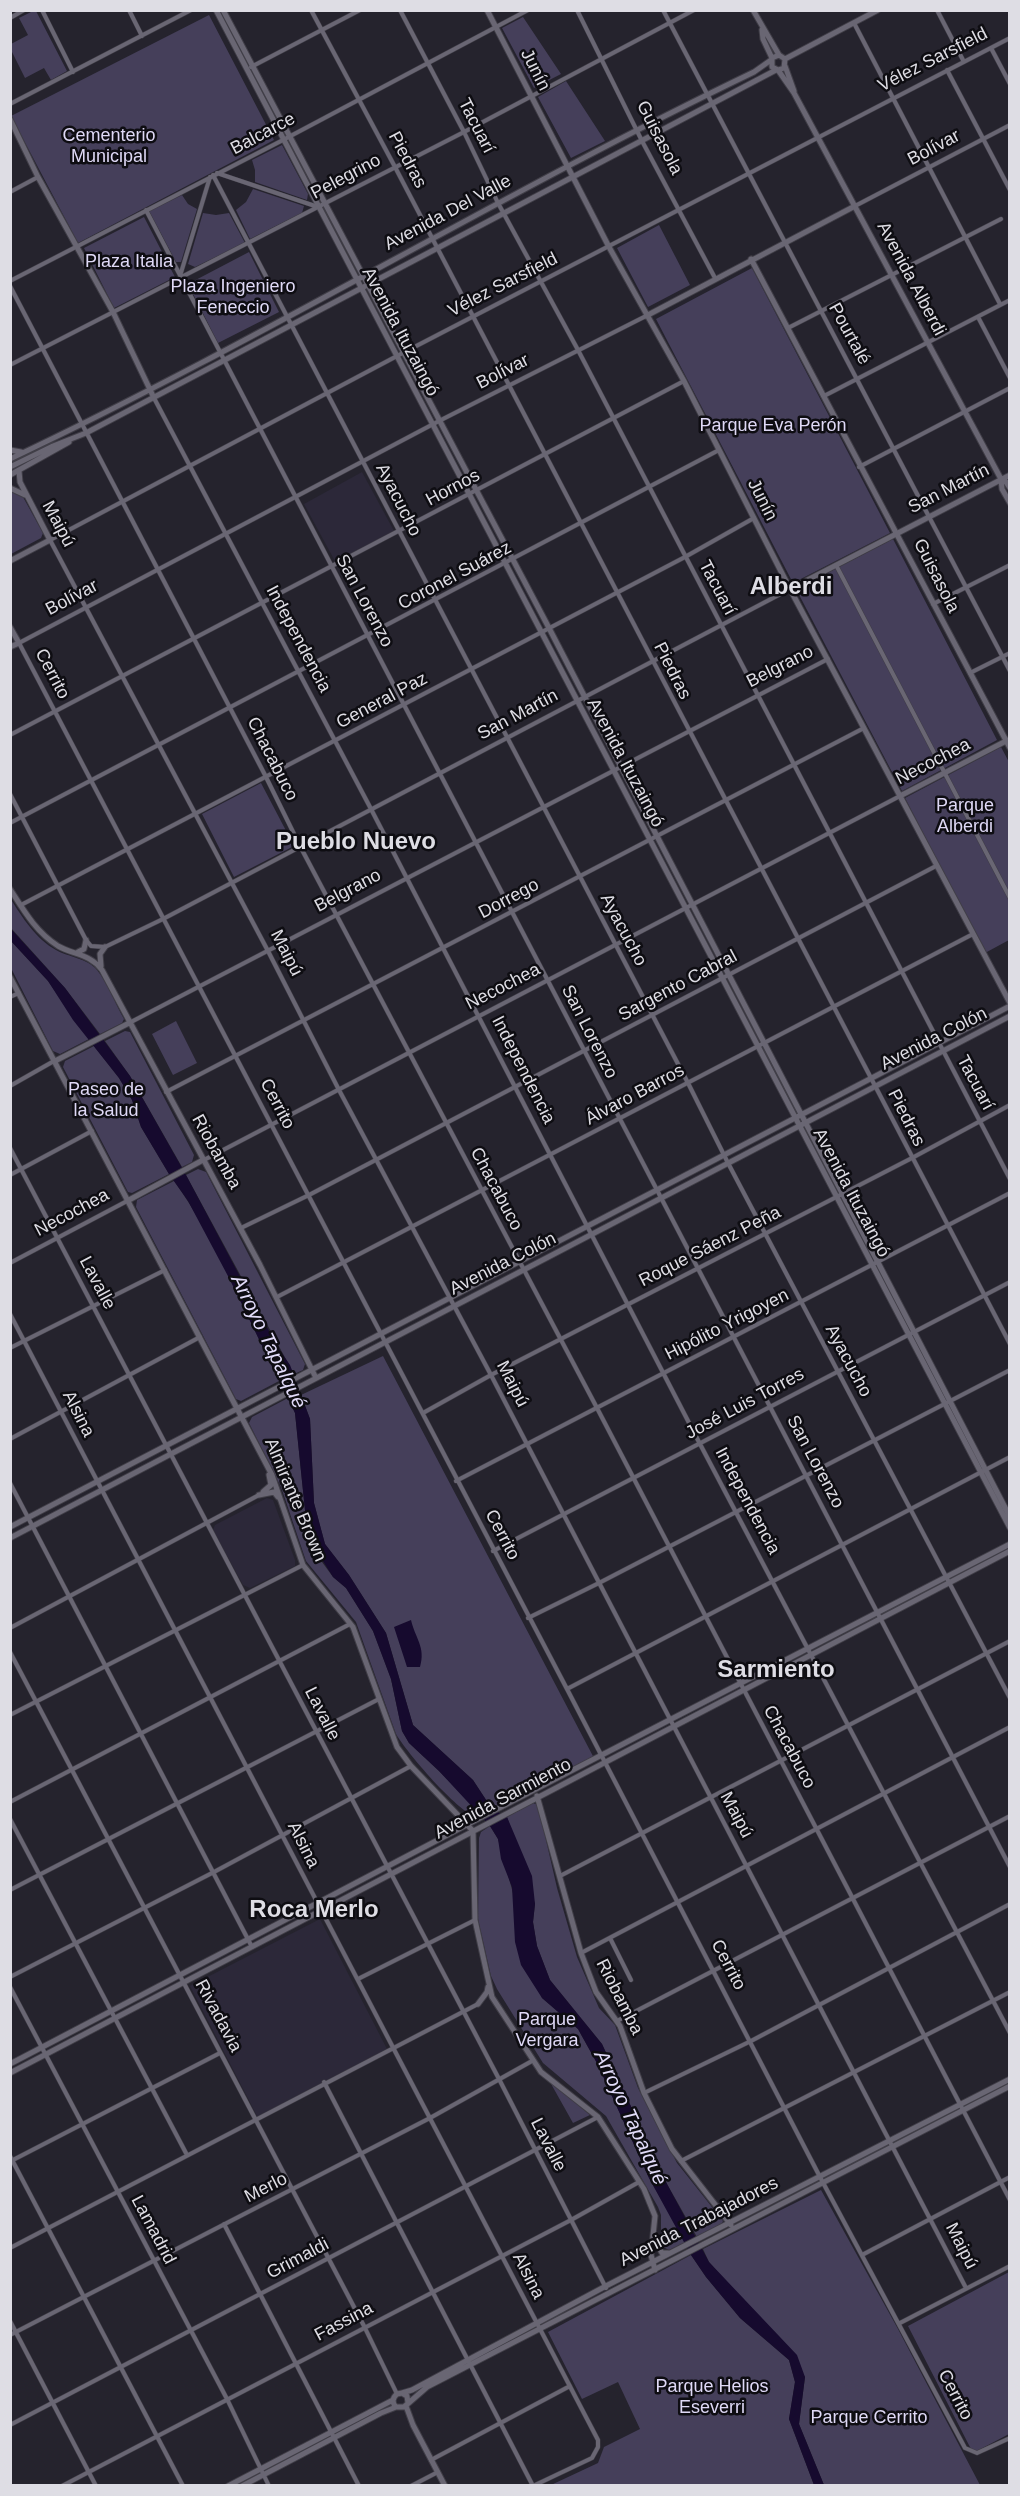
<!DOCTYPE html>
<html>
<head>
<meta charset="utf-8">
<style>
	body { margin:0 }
	#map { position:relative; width:1020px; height:2496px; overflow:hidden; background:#25232d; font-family:Arial,sans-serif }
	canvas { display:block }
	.frame { position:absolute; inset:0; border:12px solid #dedde4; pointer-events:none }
</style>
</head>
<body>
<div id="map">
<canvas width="1020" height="2496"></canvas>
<div class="frame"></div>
</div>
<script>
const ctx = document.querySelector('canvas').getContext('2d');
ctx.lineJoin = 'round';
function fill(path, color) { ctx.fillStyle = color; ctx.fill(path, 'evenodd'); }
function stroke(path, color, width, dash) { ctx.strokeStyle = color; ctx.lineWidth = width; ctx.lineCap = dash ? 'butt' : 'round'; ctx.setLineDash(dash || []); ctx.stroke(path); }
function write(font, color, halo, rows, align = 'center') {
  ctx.font = font + ' Arial,sans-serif'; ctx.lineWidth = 5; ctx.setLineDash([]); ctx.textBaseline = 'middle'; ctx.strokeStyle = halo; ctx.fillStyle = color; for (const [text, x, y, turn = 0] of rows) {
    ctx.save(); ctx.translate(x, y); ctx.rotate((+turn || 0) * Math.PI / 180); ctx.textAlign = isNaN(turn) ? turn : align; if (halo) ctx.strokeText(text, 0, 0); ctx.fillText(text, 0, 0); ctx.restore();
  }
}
const built = new Path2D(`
	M362 472 394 531 336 563 304 504Z
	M267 1498 273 1500 295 1560V1566L250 1588 243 1585 213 1530 215 1525Z
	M320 1919 387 2049 258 2118 190 1986Z`);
const green = new Path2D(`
	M33 11H36L67 71 51 80 44 68 25 78 11 50V44L28 35 19 18Z
	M209 15 274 140 78 243 11 116Z
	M523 17 561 74 534 88 502 28Z
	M566 81 605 141 571 158 538 97Z
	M282 145 308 194 307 200 255 182V170L252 160Z
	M253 189 304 206 302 213 250 239 236 210 246 202Z
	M182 195 188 204 197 209 181 262H176L149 211Z
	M203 213 216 215 229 213 245 243 195 267 188 264Z
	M144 217 175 277 114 308 84 248Z
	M659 225 690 285 648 307 617 248Z
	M249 252 279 312 218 343 188 284Z
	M752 268 890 533 793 583 656 319Z
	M11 490 23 497 43 533 41 538 11 554Z
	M893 539 997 740 902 791 796 589Z
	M1001 747 1010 764 1009 940 985 953 905 798Z
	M261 783 294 846 234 877 202 814Z
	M10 898C22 917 36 939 56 950 68 957 87 958 97 970 108 983 115 1004 124 1019L122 1023 100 1034 65 988 11 928Z
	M11 941 48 981 89 1039 60 1054 53 1051 11 968Z
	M176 1021 197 1063 173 1075 152 1034Z
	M125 1031 130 1032 194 1155 192 1162 182 1167 130 1076 105 1041Z
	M94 1046 119 1078 132 1100 141 1127 169 1174 132 1193 128 1192 63 1067 65 1061Z
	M198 1169 206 1172 305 1364 303 1370 294 1374 186 1175Z
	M174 1181C216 1239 247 1316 279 1381L241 1401 236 1399 136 1207 137 1200Z
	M383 1356 595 1760 492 1809 473 1780 413 1725 386 1633 349 1575 325 1544 314 1503 310 1419 301 1395Z
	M288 1398 295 1413 306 1520 322 1562 333 1577 346 1588 373 1631 391 1679 402 1731 409 1743 439 1771 478 1811 480 1815 476 1817C457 1811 407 1753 396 1734L356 1622 306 1561 281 1487 249 1423 252 1417Z
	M533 1803 538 1805 557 1888 577 1957 599 2008 615 2025 638 2088 677 2163 723 2221 721 2225 697 2237 667 2184 602 2044 550 1980 537 1946 533 1922 535 1904 507 1817Z
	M490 1826 498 1839 542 1998 578 2029 598 2065 649 2178 686 2242 669 2250 661 2246V2215L658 2207 606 2116 543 2063 497 1989 491 1976 478 1919 479 1838 481 1832Z
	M550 2082 590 2115 573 2123Z
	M821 2190 898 2329 980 2485H824L799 2424 805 2377 747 2305 709 2262 703 2249Z
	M691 2255 706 2277 740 2318 789 2360 795 2382 789 2419 814 2485H551L598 2463 604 2447 640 2429 618 2382 582 2399 548 2332Z
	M1009 2272V2434L973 2453 908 2326Z`);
const water = new Path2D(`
	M10 928 65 988 130 1076 186 1175 277 1346 290 1365 310 1419 314 1503 325 1544 349 1575 386 1633 413 1725 473 1780 492 1809 507 1817 532 1876 535 1904 533 1922 537 1946 550 1980 602 2044 667 2184 709 2262 797 2355 805 2377 799 2424 824 2485H814L789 2419 795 2382 789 2360 740 2318 706 2277 691 2255 649 2178 598 2065 578 2029 542 1998 521 1965 515 1942 512 1887 501 1859 498 1839 490 1826 439 1771 409 1743 402 1731 391 1679 373 1631 346 1588 333 1577 316 1550 306 1520 295 1413 229 1278 188 1201 169 1174 141 1127 132 1100 119 1078 73 1020 48 981 11 941Z
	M411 1620C415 1638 426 1647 420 1667H407L394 1627Z`);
const street = new Path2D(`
	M42 10 73 72
	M129 10 142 36
	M311 10 395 167 1010 1344
	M400 10 464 132 498 203 578 350 1010 1179
	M577 10 642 141 715 278
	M663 10 1010 671
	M937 10 964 62
	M10 18 24 10
	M854 23 1000 304
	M991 48 1010 84
	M251 67 360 10
	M947 70 1010 190
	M10 104 191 10
	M217 173 318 207
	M213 175 688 1083 728 1163 1010 1698
	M10 192 38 177
	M855 206 1010 125
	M146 210 1010 1867
	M180 276 210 177
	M10 281 283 140 528 10
	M10 286 265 775 300 846 597 1408 1010 2200
	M646 316 439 421 19 643 567 1689 820 2177 965 2448 977 2453 1010 2438
	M978 317 1010 378
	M788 328 1001 219
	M10 365 464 132 694 10
	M824 396 1010 300
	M154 398 371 809 700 1444 1010 2033
	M859 467 1010 388
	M836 565 1010 898
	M933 604 1010 565
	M970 673 1010 653
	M10 735 684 381
	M10 794 86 940 91 946 105 947 163 919 790 589
	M10 823 719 450
	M21 905 685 557 754 518
	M10 997 19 993
	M131 1022 828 659
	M10 1086 54 1061
	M166 1092 864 728
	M10 1148 499 2079 606 2288
	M204 1160 900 796
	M10 1175 92 1131
	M241 1228 309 1195 936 866
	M10 1263 129 1200
	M277 1297 973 934
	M10 1314 598 2440V2447L592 2458 533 2486 324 2082
	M10 1348 165 1270
	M423 1413 491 1375 912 1158 1010 1105
	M10 1439 200 1337
	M456 1481 1010 1193
	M10 1483 252 1947
	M493 1551 1010 1282
	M528 1618 599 1583 1010 1370
	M10 1628 259 1495
	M10 1652 364 2326 397 2394
	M567 1689 1010 1457
	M10 1715 303 1565
	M10 1802 350 1624
	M10 1819 187 2155
	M560 1876 1010 1641
	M10 1890 379 1699
	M610 1938 631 1980
	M581 1953 1010 1727
	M10 1977 214 1872 411 1766
	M358 1979 475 1920
	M10 1987 227 2399 269 2486
	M617 2021 1010 1816
	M644 2093 751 2041 1010 1904
	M10 2156 183 2486
	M11 2161 220 2053
	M681 2161 1010 1992
	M224 2224 359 2486
	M10 2248 478 2004
	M862 2255 1010 2177
	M966 2288 491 1375 339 1090 268 951 50 540 397 356 1010 38
	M10 2321 96 2486
	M900 2323 1010 2266
	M10 2335 430 2118 532 2061
	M10 2425 598 2117
	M431 2460 570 2386
	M62 2486 571 2220 639 2182
	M411 2486 438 2472`);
const secondary = new Path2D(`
	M216 10 1010 1528
	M223 10 549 628 1010 1517
	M487 10 609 247 684 381 790 589 1010 1003
	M753 10 779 55
	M762 30 763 39 772 58
	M785 59 878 10
	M785 66 794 91
	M778 70 784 68 785 59 779 55 772 58V67L778 70 794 93 1001 479 1006 482 1010 488
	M10 119 38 177 113 312 154 398
	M751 259 1010 748
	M646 316 855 206
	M10 450 21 452
	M10 459C263 339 502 193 754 72L771 60
	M10 467 53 446 86 433 776 70
	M10 475 69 442
	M1001 479 1002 489 1010 503
	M10 488 25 495
	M10 561 50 540 20 482 19 471
	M790 589 1010 475
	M10 627 19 643 10 647
	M900 796 1008 740
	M10 889C24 911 36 932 58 946 74 955 90 954 102 970L260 1265 316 1378
	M78 952 84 949 86 940
	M101 966 100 954 105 947
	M10 977 272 1475 303 1565 353 1627 397 1747 411 1766 473 1831 475 1920 492 1997 541 2072 598 2117 644 2189 655 2216 651 2255 655 2270
	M55 1061 131 1022
	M129 1200 203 1160
	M263 1492 271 1485 269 1475
	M259 1495 274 1492 278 1497
	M10 1527 1010 1006
	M10 1538 1010 1016
	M537 1796 581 1953 596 1992 620 2026 644 2093 672 2149 731 2225
	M478 2004 487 1992 488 1987
	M10 2064 476 1820 1010 1544
	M10 2073 1010 1551
	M655 2241 662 2253H668
	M402 2393 412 2390 606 2286 1010 2079
	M408 2403 407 2396 402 2393 397 2394C392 2398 392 2403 396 2407H404L427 2387 1010 2086
	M406 2406 413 2425 445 2486
	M228 2486 393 2400
	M242 2486 381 2413 396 2407`);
const streetNames = [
	["Vélez Sarsfield",933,60,-27],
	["Junín",535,70,63],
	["Tacuarí",476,126,63],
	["Balcarce",263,134,-28],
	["Guisasola",659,138,63],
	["Bolívar",934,148,-28],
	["Piedras",407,160,62],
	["Pelegrino",346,177,-28],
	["Avenida Del Valle",448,213,-28],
	["Avenida Alberdi",911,279,62],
	["Vélez Sarsfield",503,285,-27],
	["Avenida Ituzaingó",400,332,62],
	["Pourtalé",849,334,61],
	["Bolívar",503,372,-27],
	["Hornos",453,488,-28],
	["San Martín",949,489,-27],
	["Ayacucho",398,500,63],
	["Junín",762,500,63],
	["Maipú",58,524,62],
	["Coronel Suárez",455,576,-28],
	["Guisasola",936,576,63],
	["Tacuarí",717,588,62],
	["Bolívar",72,598,-28],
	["San Lorenzo",364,601,62],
	["Independencia",298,639,62],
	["Belgrano",780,667,-27],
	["Piedras",672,671,63],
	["Cerrito",52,674,62],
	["General Paz",382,701,-28],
	["San Martín",518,715,-28],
	["Chacabuco",272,759,63],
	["Necochea",933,762,-27],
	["Avenida Ituzaingó",625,763,62],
	["Belgrano",348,891,-28],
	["Dorrego",509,899,-28],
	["Ayacucho",623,930,62],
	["Maipú",286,953,63],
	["Sargento Cabral",678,986,-28],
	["Necochea",503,987,-27],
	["San Lorenzo",589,1032,63],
	["Avenida Colón",934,1039,-27],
	["Independencia",523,1070,63],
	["Tacuarí",975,1083,62],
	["Álvaro Barros",635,1095,-28],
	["Cerrito",277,1104,62],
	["Piedras",906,1118,63],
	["Riobamba",216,1152,61],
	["Chacabuco",496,1189,62],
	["Avenida Ituzaingó",851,1193,62],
	["Necochea",72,1213,-28],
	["Roque Sáenz Peña",710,1247,-27],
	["Avenida Colón",503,1264,-27],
	["Lavalle",97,1283,62],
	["Hipólito Yrigoyen",727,1325,-27],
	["Ayacucho",848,1361,62],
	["Maipú",512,1384,63],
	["José Luis Torres",745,1404,-28],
	["Alsina",78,1414,63],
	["San Lorenzo",815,1462,62],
	["Almirante Brown",295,1500,67],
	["Independencia",747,1501,62],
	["Cerrito",502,1535,62],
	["Lavalle",322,1714,63],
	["Chacabuco",789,1747,62],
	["Avenida Sarmiento",503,1799,-28],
	["Maipú",736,1815,62],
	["Alsina",303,1845,63],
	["Cerrito",728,1965,62],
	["Riobamba",619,1997,63],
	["Rivadavia",218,2016,62],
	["Lavalle",548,2145,63],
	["Merlo",266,2188,-27],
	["Avenida Trabajadores",699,2222,-27],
	["Lamadrid",153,2230,62],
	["Maipú",961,2246,63],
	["Grimaldi",298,2259,-28],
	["Alsina",528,2276,63],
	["Fassina",344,2322,-28],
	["Cerrito",955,2395,62]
];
const parkNames = [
	["Cementerio",109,136],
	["Municipal",109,157],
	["Plaza Italia",129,262],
	["Plaza Ingeniero",233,287],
	["Feneccio",233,308],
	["Parque Eva Perón",773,426],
	["Parque",965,806],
	["Alberdi",965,827],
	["Paseo de",106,1090],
	["la Salud",106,1111],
	["Parque",547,2020],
	["Vergara",547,2041],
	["Parque Helios",712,2387],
	["Eseverri",712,2408],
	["Parque Cerrito",869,2418]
];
const waterNames = [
	["Arroyo Tapalqué",268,1342,64],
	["Arroyo Tapalqué",630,2118,65]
];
const districtNames = [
	["Alberdi",791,587],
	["Pueblo Nuevo",356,842],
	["Sarmiento",776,1670],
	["Roca Merlo",314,1910]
];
fill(built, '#2c2839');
fill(green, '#453f5a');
fill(water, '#160a2e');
stroke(street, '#403e47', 5);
stroke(secondary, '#403e47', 7);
stroke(street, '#696673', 4);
stroke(secondary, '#696673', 5);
write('18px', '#dedde4', '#0e0d12', streetNames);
write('18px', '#dfd9f6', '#0e0d12', parkNames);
write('italic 20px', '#e2dcf9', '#0e0d12', waterNames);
write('bold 24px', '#dedde4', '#0e0d12', districtNames);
</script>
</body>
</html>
